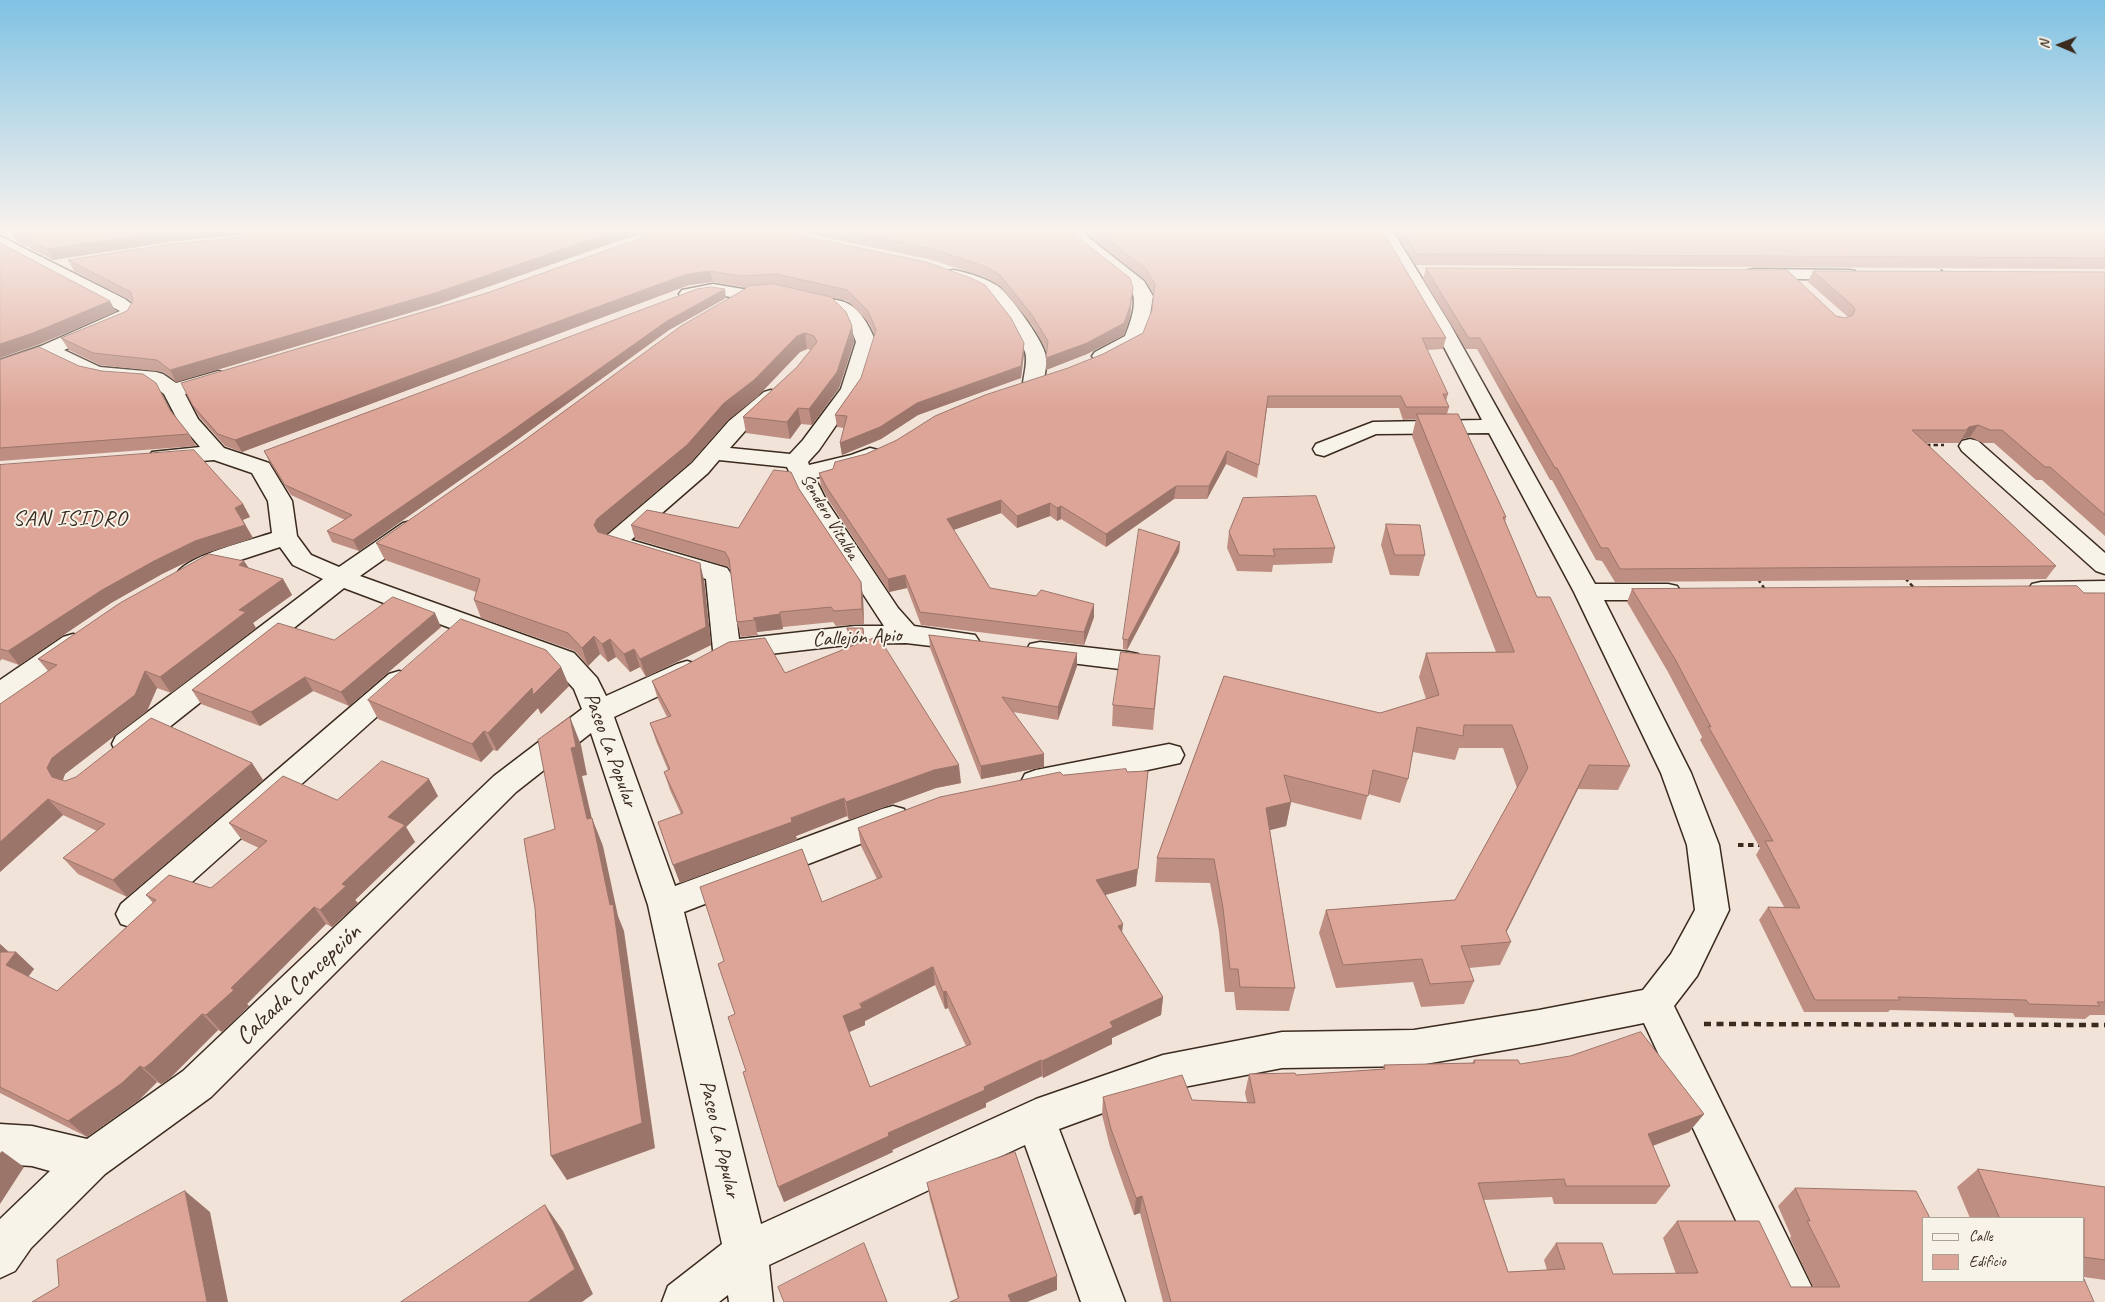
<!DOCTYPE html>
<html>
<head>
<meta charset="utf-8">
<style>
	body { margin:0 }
	#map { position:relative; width:2105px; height:1302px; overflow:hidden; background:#f2e3d8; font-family:Caveat,sans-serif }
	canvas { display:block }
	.legend { position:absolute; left:1922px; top:1217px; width:162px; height:65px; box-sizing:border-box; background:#f7f3e8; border:1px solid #aca397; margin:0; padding:6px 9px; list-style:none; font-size:15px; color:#3b2a1e }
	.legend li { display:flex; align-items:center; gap:10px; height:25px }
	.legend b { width:25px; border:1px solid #aca397 }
	.north { position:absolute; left:2035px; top:20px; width:50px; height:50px; -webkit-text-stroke:4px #f7f3e8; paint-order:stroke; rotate:271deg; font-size:14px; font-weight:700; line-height:20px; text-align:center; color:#3b2a1e }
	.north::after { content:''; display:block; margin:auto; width:18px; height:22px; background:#3b2a1e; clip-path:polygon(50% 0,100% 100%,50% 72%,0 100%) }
</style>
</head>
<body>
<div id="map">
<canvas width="2105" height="1302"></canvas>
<ul class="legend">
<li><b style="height:6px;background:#f7f3e8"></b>Calle</li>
<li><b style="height:14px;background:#dda597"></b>Edificio</li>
</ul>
<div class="north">N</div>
</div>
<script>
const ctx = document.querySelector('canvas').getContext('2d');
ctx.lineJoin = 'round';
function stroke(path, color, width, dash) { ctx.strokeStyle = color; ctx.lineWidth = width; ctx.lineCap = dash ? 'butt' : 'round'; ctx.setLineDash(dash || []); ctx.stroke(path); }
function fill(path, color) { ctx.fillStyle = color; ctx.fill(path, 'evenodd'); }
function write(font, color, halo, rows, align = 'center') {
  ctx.font = font + ' Caveat,sans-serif'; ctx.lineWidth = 4; ctx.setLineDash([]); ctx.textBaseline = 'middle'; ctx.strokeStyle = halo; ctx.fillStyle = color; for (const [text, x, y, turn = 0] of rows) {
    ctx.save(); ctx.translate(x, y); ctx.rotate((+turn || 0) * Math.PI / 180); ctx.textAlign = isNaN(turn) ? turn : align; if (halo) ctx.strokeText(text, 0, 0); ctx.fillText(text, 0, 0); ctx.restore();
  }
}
const pathFar3 = new Path2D(`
	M1936 266 1947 274`);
const pathFar2 = new Path2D(`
	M1926 445H1944
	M1905 578 1916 590
	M1758 579 1766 591`);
const pathFar1 = new Path2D(`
	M1738 845H1762`);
const path = new Path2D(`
	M1704 1024 2105 1025`);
const minor = new Path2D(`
	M1066 228H1082L1088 237 1144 281 1153 296 1149 321 1141 343C1127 350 1111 364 1095 360L1092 356 1095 352 1125 336C1131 321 1138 302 1131 288L1076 244Z
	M1375 228H1391L1450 324 1595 584H1668L1677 586 1681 592 1677 598 1668 600H1604L1691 773 1719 845 1729 910 1697 976 1674 1006 1819 1302H1774L1644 1023 1539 1044 1414 1066 1282 1068 1163 1091 1059 1129 1125 1302H1081L1025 1145 769 1265 773 1302H729L728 1295 719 1302H662L668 1286 722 1244 648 905 591 733 516 792 211 1097 105 1174 31 1248 15 1271 0 1278V1219L50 1171 32 1166 0 1164V1124L32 1126 87 1139 183 1071 494 776 582 709 574 689 554 667 344 588 138 752 127 755 116 752 112 744 116 736 323 579 293 565 280 547 222 566 200 578 191 580 182 578 178 572C190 555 251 540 272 533L268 501 252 473 214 460 160 464 152 462 149 457 152 452 200 447 178 421 164 394 151 384 109 381 87 376 47 357 0 373V360L41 346 120 311 0 248V236L125 299 138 309V313L133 321 64 350 100 367 156 372 163 374 176 383 218 371 225 373 228 377 225 381 185 394 198 419 224 448 269 463 292 501 297 536 311 555 339 567 403 523 412 521 421 523 424 528 421 533 360 576 574 653 597 678 606 696 677 664 687 661 697 664 701 671 697 678 614 717 675 886 882 809 893 806 904 809 909 818 904 827 684 912 761 1224 1036 1099 1163 1055 1282 1032 1414 1030 1539 1010 1643 990 1671 954 1695 910 1687 845 1661 773 1574 592 1489 433 1376 434 1324 456 1316 454 1313 449 1316 444 1373 422 1482 420 1432 324Z
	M1754 269 1849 270 1855 271 1858 275 1855 279 1849 280 1748 278 1745 274 1748 270Z
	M954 270C969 273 985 278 998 286 1010 295 1041 338 1045 353 1048 361 1045 381 1040 387L1033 389 1026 387 1023 383C1024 374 1028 360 1025 352 1018 330 994 297 973 287 964 283 951 283 945 275L948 271Z
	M713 284 743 289 777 287 841 301C860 306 869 326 876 342L861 389 819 450 808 462 809 465 851 455 870 448 878 450 881 455C872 469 832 474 815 478L827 502 898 608 914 626 975 635 979 641 975 647 965 650 906 643 855 644 727 659 717 656 713 650 706 579 604 548 601 543 604 538 692 463 729 421 764 392 771 390 778 392 781 396 745 431 730 448 790 454 803 440 841 389 856 342 850 326 835 311 777 297 742 299 713 294 688 299 682 298 679 294 682 290ZM719 460 787 467 803 502 884 626H855L739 639 731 574 727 568 631 540 708 473Z
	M1970 439 1978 441 2105 553V574L2096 571 1962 451 1959 446 1962 441Z
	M2105 581V597L2041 598 2032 596 2028 590 2032 584 2041 582Z
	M73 634 83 637 87 643 83 649 10 701 0 704V680L63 637Z
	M1040 642 1128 652 1138 654 1142 661 1138 668 1128 670 1030 658 1026 651 1030 644Z
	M399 671 409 674 413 681 409 688 145 924 133 928 121 924 116 914 121 904 389 674Z
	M1169 744 1180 747 1184 755 1180 763 1036 794 1025 790 1021 782 1025 774 1036 770Z`);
const wall = new Path2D(`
	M18 228H681L624 239 439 304 176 382 164 372 100 365 69 350 61 338 127 311 133 302 74 271 68 260 242 237 243 236 241 235 176 241 53 260 16 241 10 230Z
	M686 228 1024 354 1021 378 918 415 881 439 842 455 840 443 844 428 837 427 835 415 861 378 875 335 869 323 848 301 819 295 852 326 854 342 839 388 812 425 801 424 790 439 746 433 743 417 797 367 811 350 807 349 800 352 757 397 728 420 691 462 605 535 704 580 711 645 646 677 640 667 630 672 616 657 608 662 600 654 588 666 575 651 481 618 474 600 476 592 385 560 376 543 745 289 747 287H743L713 282 689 285 242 452 225 446 200 418 193 406 487 293Z
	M781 228H1071L1075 235 1133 288 1130 317 1124 335 1087 354 1046 370 1047 351 1033 326 1000 286 985 277 932 260Z
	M1083 228H1381L1446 338 1443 349 1427 350 1448 394 1446 401 1449 407 1447 414 1506 517 1505 522 1537 597 1630 766 1618 790 1578 789 1506 932 1511 942 1500 965 1469 968 1474 981 1464 1004 1421 1007 1413 982 1336 988 1319 933 1326 910 1455 900 1517 788 1503 748H1459L1455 760 1413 752 1408 779 1400 803 1368 794 1361 820 1291 802 1286 826 1270 830 1295 988 1289 1011 1236 1010 1234 992H1225L1219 931 1210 883 1155 882 1157 858 1224 676 1380 713 1426 699 1419 677 1426 653 1496 652 1412 436 1416 419 1403 420 1399 408H1267L1257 478 1226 464 1207 499H1174L1106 547 1061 519 1057 521 1050 516 1017 528 1001 513 953 530 990 588 1094 617 1084 645 921 625 907 588 889 592 829 501 821 486 819 473 833 469 1068 368 1103 354 1143 333 1152 310 1154 294 1145 280 1089 236Z
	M1393 228H2105V269L1415 265Z
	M1426 268 1836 316 1845 318 1848 317 1808 282 1813 271 2105 272V536L2042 480H2036L1994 443H1983L1970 437 1962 439 1959 443H1925L2056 566 2046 579 1615 582 1602 561 1596 560 1552 480H1550L1477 349H1466L1423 279Z
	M726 298 669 330 510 445 359 551 332 542 327 531 345 520 291 495 269 461 264 451Z
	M0 360 79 366 156 383 171 412 189 434 196 446 0 461Z
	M0 465 243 504 250 517 243 520 253 538 203 554 162 574 111 603 19 665 2 659 0 661Z
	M799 489 861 582 863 597 864 624 836 626 833 622 783 627V629L757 632 758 635 741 637 737 622 731 571 729 567 635 539 631 525 738 528Z
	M1386 524 1425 555 1419 576 1390 575 1381 545Z
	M1229 532 1335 548 1332 563 1273 565 1272 572 1237 571 1227 548Z
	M1180 542 1179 552 1127 650 1123 649V639Z
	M244 561 249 568 283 579 292 595 253 623 256 628 171 693 157 688 147 711 65 774 63 780 65 781 252 763 263 780 127 897 78 874 63 858 97 831 63 815 0 872 48 671 38 659Z
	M1632 589 2105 593V1015H2090L2085 1019 2015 1017 2013 1013 1890 1010 1888 1012H1804L1759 920 1768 907H1784L1756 855 1760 848 1700 740 1702 737 1668 672 1627 602Z
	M441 627 349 706 313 691 260 726 201 704 192 690 334 640Z
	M847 628H863L865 641 961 783 936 788 849 820 847 816 796 836 797 840 680 883 658 822 681 814 670 790 664 772 668 770 656 741 650 723 667 717 658 699 652 681 785 673 850 647Z
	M929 635 1077 666 1058 720 1013 712 1044 754V767L981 779 930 648Z
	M561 667 569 686 541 714 538 708 497 751 493 750 481 762 378 719 368 700Z
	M1158 677 1153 730 1112 726 1113 705Z
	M1148 771 1136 886 1105 895 1122 932 1163 997 1161 1015 1112 1038V1044L1043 1078 1042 1076 986 1103V1107L892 1150 893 1152 784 1202 746 1071 735 1014 724 961 822 902 877 879 861 846 858 828 1063 775ZM935 985 945 1009 948 1008 966 1046 870 1087 849 1032 865 1025V1021Z
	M438 796 406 827 415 842 355 900 358 903 332 927 326 924 247 1004 249 1006 222 1032 218 1030 169 1079 161 1084 157 1082 139 1100 87 1137 0 1093V944L9 952H16L34 969 28 977 57 991 153 903 146 895 211 888 259 848 242 840 229 823 337 800Z
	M1474 1060 1520 1064 1704 1114 1689 1132 1653 1146 1670 1186 1656 1204H1554L1552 1197 1484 1200 1508 1272 1547 1270 1544 1260 1556 1243 1613 1274H1676L1663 1238 1677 1221 1791 1287H1813L1790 1238 1791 1236 1778 1206 1795 1188 1924 1281 2094 1302H1163L1140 1213 1134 1215 1110 1147 1102 1115 1103 1097 1247 1102 1245 1093 1249 1074 1296 1075 1383 1069 1384 1065 1472 1063Z
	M1978 1169 2105 1187V1280L2084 1277V1218H1970L1957 1187Z
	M927 1183 1057 1290 958 1299 930 1199Z`);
const shadedWall = new Path2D(`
	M0 228H14L0 231Z
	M200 228H237L241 235 176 241 53 260 47 249 170 231Z
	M626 228H681L624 239 439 304 176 382 170 370Z
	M710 271 713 282 689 285 242 452 235 440 687 274Z
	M1133 288 1130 317 1124 335 1087 354 1046 370V358Z
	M725 289 726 298 669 330 510 445 359 551 353 540 667 321Z
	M110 301 116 312 40 344 0 358V344Z
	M852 326 854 342 839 388 812 425 809 409Z
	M805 333 807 349 800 352 757 397 728 420 691 462 603 537 599 542 594 525 597 519 797 336Z
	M1024 343V354L1021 378 918 415 881 439 842 455 840 443 917 403Z
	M798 408 801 424 790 439 787 422Z
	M1978 425 1970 437 1962 439 1959 443 1969 427Z
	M1227 451 1226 464 1207 499 1209 486Z
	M1176 486 1174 499 1106 547V534Z
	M1001 500V513L948 532 947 519Z
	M1050 503V516L1017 528V516Z
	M243 504 250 517 242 520 235 508Z
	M1061 506V519L1057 521V508Z
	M245 525 253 538 203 554 162 574 111 603 19 665 8 651 102 590 154 561 195 541Z
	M1180 542 1179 552 1127 650 1128 640Z
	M244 561 254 577 239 565Z
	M700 563 704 580 711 645 646 677 640 659Z
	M905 575 907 588 889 592 888 579Z
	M283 579 292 595 253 623 256 628 171 693 160 677 239 610Z
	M861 582 863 597 864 624 862 609Z
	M1094 604V617L1084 645V632Z
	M780 612 783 629 757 632 755 620 753 618Z
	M435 613 441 627 349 706 341 692Z
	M594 636 600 654 588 666 582 648Z
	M610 639 616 657 608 662 602 644Z
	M634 649 640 667 630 672 624 654Z
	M1077 653V666L1058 720V707Z
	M561 667 569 686 541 714 538 708 497 751 488 733 532 688Z
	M145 671 157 688 147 711 65 774 61 784 52 777 47 768 52 758Z
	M305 677 313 691 260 726 251 712Z
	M570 717 581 745 587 775 582 776 592 819V818L603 846 618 916 624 931 655 1148 567 1180 551 1156 610 905 587 819 571 748Z
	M484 731 493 750 481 762 472 744Z
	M1044 754V767L981 779V766Z
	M252 763 263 780 127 897 113 880Z
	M959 765 961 783 936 788 849 820 846 802 934 770Z
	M1589 765 1578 789 1501 943 1506 931Z
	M1148 771 1136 886 1095 898 1096 880Z
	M429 779 438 796 406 827 415 842 355 900 358 903 332 927 320 910 342 884 388 817Z
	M844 798 847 816 796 836 797 840 680 883 673 865Z
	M48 799 63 815 0 872V842Z
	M1291 802 1286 826 1262 832 1266 808Z
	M314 907 326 924 247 1004 249 1006 222 1032 206 1015 231 988Z
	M1123 924 1121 942 1118 926Z
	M0 944 13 956 16 952 34 969 24 982 6 965 0 958Z
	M933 967 935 985 865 1021V1025L847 1033 843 1016 860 1004Z
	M946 991 948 1008 945 1009 943 992Z
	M1163 997 1161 1015 1112 1038V1044L1043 1078 1042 1061 1110 1022Z
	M202 1014 218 1030 169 1079 161 1084 144 1068Z
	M1041 1060 1042 1076 986 1103V1107L892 1150 893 1152 784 1202 778 1187 984 1087Z
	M140 1066 157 1082 139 1100 87 1137 68 1121Z
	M1704 1114 1689 1132 1635 1152 1648 1134Z
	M2 1151 24 1167 0 1204V1153Z
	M185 1191 210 1212 228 1302H207Z
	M1142 1196 1140 1213 1134 1215 1136 1198Z
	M545 1205 563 1231 593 1294 582 1302H528Z
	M1057 1276V1290L1027 1302H1009L1008 1295Z`);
const building = new Path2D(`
	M18 228H200L170 231 47 249 10 230Z
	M244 228H626L621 229 435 293 170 370 157 360 93 353 61 338 127 311 133 301 131 292 68 260 171 244 242 237 246 232Z
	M686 228H765L926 262 971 278 985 285 1011 318 1024 343 1021 366 917 403 880 427 840 443 847 416 835 415 861 378 876 330 868 311 847 290 776 274 741 276 710 271 687 274 235 440 218 434 193 406 181 383 487 293 644 237Z
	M829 228H1071L1075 235 1130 278 1133 288 1130 306 1124 323 1087 343 1046 358 1048 341 1032 315 1000 275 984 266 932 249Z
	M1093 228H1381L1446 338H1422L1448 394H1443L1449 407H1406L1401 396H1268L1259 465 1227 451 1209 486H1176L1106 534 1061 506 1057 508 1050 503 1017 516 1001 500 947 519 990 588 1036 596 1041 590 1094 604 1084 632 920 612 905 575 888 579 827 488 819 473 833 469 835 462 866 454 897 440 935 416 985 395 1068 368 1103 354 1143 333 1152 310 1155 284 1146 269Z
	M1401 228H2105V258L1417 254Z
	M0 243 110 301 33 333 0 344Z
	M1426 268 1787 270 1836 316 1845 318 1853 315 1855 310 1853 306 1813 271 2105 272V515L2050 467H2045L2002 430H1990L1978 425 1969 427 1966 430H1912L2056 566 1620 569 1608 548H1601L1557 468H1555L1480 338H1469Z
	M774 284 831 297 846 312 852 326 837 372 809 409 798 408 787 422 743 417 797 367 817 342 814 336 805 333 797 336 754 380 724 403 687 445 597 519 594 525 598 532 700 563 706 627 640 659 634 649 624 654 610 639 602 644 594 636 582 648 568 633 474 600 480 579 376 543 522 442 681 326 745 289 748 286Z
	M711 287 725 289 667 321 506 435 353 540 327 531 352 515 285 485 264 451 697 289Z
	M39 347 79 366 102 371 143 374 156 383 170 410 189 434 0 448V360Z
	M1417 414H1458L1506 517H1503L1537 597H1550L1630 766 1589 765 1506 931 1511 942 1461 946 1474 981 1430 984 1422 959 1343 965 1326 910 1455 900 1528 768 1512 725H1464L1463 736 1417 727 1408 779 1373 770 1368 796 1284 775 1291 802 1266 808 1295 988 1240 987 1238 969H1230L1223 908 1214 859 1157 858 1224 676 1380 713 1439 695 1426 653 1514 652Z
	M194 450 243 504 235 508 245 525 195 541 154 561 102 590 8 651 0 649V465Z
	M774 470 791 472 799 489 861 582 862 609 834 611 831 607 780 612V614L753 618 755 620 737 622 729 559 725 552 631 525 647 510 738 528Z
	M1316 496 1335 548 1273 549 1275 556 1239 555 1229 532 1243 498Z
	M1386 524 1420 525 1425 555H1395Z
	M1139 529 1180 542 1128 640 1123 639Z
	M209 554 244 561 239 565 283 579 239 610 246 612 160 677 145 671 135 695 52 758 47 768 52 777 65 781 76 777 151 718 252 763 113 880 63 858 105 824 48 799 0 842V704L57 665 38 659 120 603Z
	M2077 586 2084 593H2105V1002H2097L2100 1006 2029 1004 2026 1000 1898 997 1900 1000H1815L1768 907 1800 908 1765 841H1773L1708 726 1711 727 1675 659 1632 589Z
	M393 597 435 613 341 692 305 677 251 712 192 690 278 623 334 640Z
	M461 619 546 650 561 667 533 695 532 688 488 733 484 731 472 744 368 700Z
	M847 628H863L864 642 878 636 959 765 934 770 846 802 844 798 791 818 792 822 673 865 658 822 683 813 664 772 670 769 650 723 671 716 652 681 684 666 729 642 765 638 785 673 857 644Z
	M929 635 1077 653 1058 707 1002 697 1044 754 981 766Z
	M1121 652 1160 656 1154 709 1113 705Z
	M570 717 576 747 571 748 587 819 592 818 610 905 613 904 642 1123 551 1156 535 908 524 839 555 829 538 740Z
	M382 761 429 779 388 817 405 825 342 884 346 886 320 910 314 907 231 988 234 990 206 1015 202 1014 152 1062 144 1068 140 1066 122 1083 68 1121 0 1087V952H16L6 965 57 991 156 900 146 895 169 875 211 888 267 841 229 823 283 776 337 800Z
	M1126 769 1127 772 1148 771 1138 869 1096 880 1123 924 1118 926 1163 997 1110 1022 1113 1027 1042 1061 1041 1060 984 1087 985 1090 888 1133 889 1136 778 1187 743 1072 746 1071 728 1017 735 1014 718 964 724 961 700 887 802 849 822 902 882 877 858 828 940 797 1060 772 1063 775ZM933 967 943 992 946 991 971 1044 870 1087 843 1016 862 1008 860 1004Z
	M1641 1032 1704 1114 1648 1134 1670 1186H1566L1564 1179 1478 1183 1508 1272 1565 1269 1556 1243H1602L1613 1274 1698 1273 1677 1221H1759L1791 1287H1840L1807 1221H1810L1795 1188 1916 1191 1930 1218H1924V1281H2084V1279L2094 1302H1171L1142 1196 1136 1198 1111 1129 1103 1097 1182 1075 1192 1100 1255 1103 1249 1074 1295 1073 1296 1075 1385 1069 1384 1065 1475 1063 1474 1060H1518L1520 1064 1570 1056Z
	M1015 1152 1057 1276 1008 1295 1011 1302H950L959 1298 927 1183Z
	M1978 1169 2105 1187V1260L2084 1257V1218H2000Z
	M185 1191 207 1302H32L59 1286 57 1260Z
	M545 1205 575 1269 528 1302H401Z
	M864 1243 887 1302H784L778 1287Z`);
const farStreetnames = [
	["Sendero Vitalba",829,517,59]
];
const streetNames = [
	["Callejón Apio",857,638,-3],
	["Paseo La Popular",610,750,70],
	["Paseo La Popular",719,1139,77]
];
const neighbourhoodNames = [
	["SAN ISIDRO",70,519]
];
const nearStreetnames = [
	["Calzada Concepción",299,985,-44]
];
stroke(minor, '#3b2a1e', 3);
stroke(pathFar3, '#3b2a1e', 2, [3, 2.5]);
stroke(pathFar2, '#3b2a1e', 2.5, [4.5, 3]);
stroke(pathFar1, '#3b2a1e', 4, [5.5, 4.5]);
stroke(path, '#3b2a1e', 4.5, [7, 5.5]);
fill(minor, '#f7f3e8');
fill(wall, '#be8e82');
fill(shadedWall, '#9b746a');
fill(building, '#dda597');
stroke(building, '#9b746a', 1);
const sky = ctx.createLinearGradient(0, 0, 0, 410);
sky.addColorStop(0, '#80c2e3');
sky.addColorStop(0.56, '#f9f2ed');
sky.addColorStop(1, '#f9f2ed00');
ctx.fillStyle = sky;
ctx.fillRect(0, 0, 2105, 410);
write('18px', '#3b2a1e', '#f7f3e8', farStreetnames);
write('21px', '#3b2a1e', '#f7f3e8', streetNames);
ctx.letterSpacing = '1px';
write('22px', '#3b2a1e', '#f7f3e8', neighbourhoodNames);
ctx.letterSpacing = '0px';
write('25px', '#3b2a1e', '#f7f3e8', nearStreetnames);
</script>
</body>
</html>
